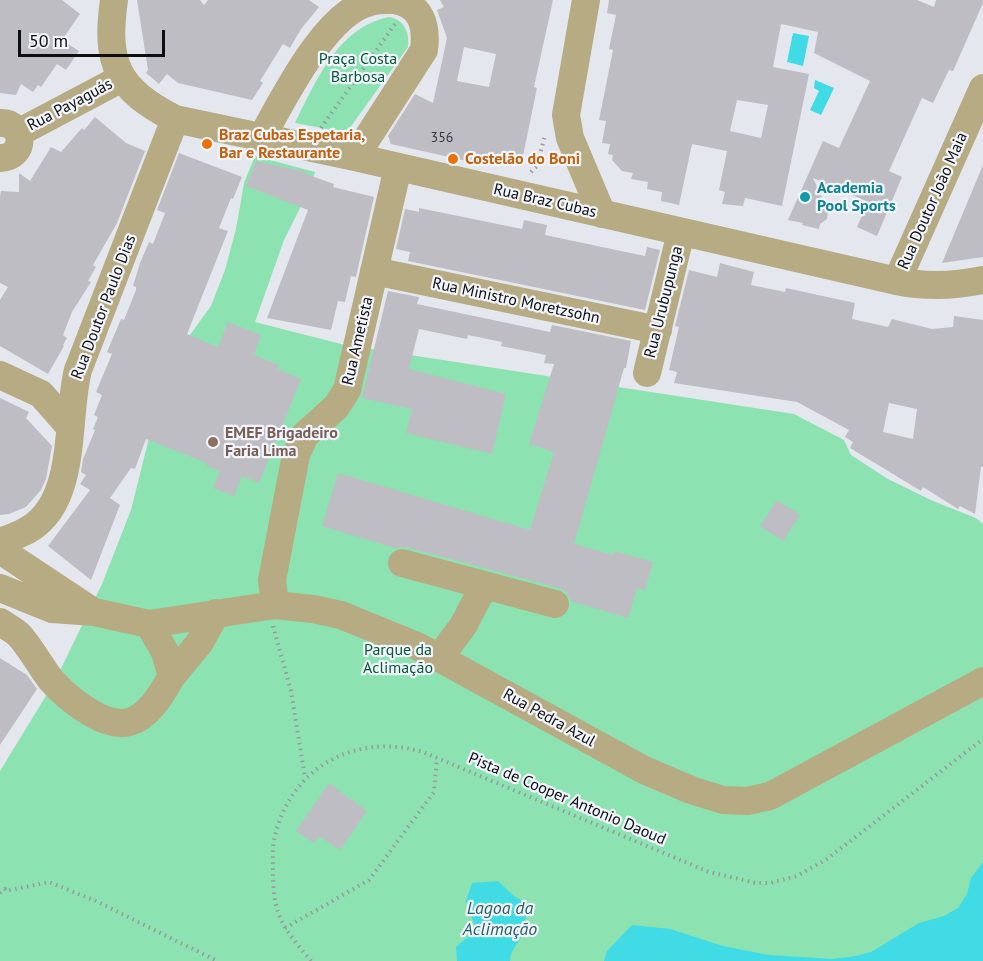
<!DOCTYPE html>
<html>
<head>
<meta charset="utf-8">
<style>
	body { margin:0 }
	#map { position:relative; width:983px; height:961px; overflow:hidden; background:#e4e8ee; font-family:"PT Sans",sans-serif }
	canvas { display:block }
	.scale { position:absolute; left:18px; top:30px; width:147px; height:27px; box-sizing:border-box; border:3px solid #0d0e10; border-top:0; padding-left:8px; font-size:18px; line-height:21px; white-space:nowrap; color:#0d0e10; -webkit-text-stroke:4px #f2f5fb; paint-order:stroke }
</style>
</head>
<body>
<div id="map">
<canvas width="983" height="961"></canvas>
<div class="scale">50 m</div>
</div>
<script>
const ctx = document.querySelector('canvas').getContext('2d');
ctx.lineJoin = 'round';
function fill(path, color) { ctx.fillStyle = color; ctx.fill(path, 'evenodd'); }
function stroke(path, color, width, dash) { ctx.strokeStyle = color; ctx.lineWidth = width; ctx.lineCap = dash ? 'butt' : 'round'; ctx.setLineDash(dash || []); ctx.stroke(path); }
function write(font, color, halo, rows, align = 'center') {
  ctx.font = font + ' "PT Sans",sans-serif'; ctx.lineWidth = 4.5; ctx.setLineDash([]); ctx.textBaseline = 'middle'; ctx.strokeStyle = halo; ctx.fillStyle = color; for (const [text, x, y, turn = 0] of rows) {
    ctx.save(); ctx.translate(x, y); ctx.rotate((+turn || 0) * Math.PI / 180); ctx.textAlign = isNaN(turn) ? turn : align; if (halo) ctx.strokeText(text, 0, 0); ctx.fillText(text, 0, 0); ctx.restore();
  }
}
const green = new Path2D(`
	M389 17C404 19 410 33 408 47L349 129 343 132 295 123C316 81 338 27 389 17Z
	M255 156 315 172 310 188 284 240 255 322 345 345 794 414 844 440 851 455 888 479 933 501 976 518 983 524V961H0V771L55 681 102 584 131 510 149 438 187 339 211 306 225 270 236 229 244 183Z`);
const water = new Path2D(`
	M793 33 809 36 803 66 787 62Z
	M815 80 834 88 821 115 810 110 819 91 814 88Z
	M983 862V961H604L607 951 632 925 670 929 723 946 769 955 832 959 856 956 871 952 919 923 944 916 958 908 967 894 971 878Z
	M498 881 515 897 521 900C527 913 528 926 520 939 515 948 511 949 510 961H457L456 947 468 937 475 926 466 901 472 883Z`);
const building = new Path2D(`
	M0 0H62L80 14 62 40 79 51 66 70 57 64 41 87 38 85 33 92 21 84 16 95 0 93Z
	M137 0H200L204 5 208 0H309L319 7 301 29 290 48 283 44 260 81 263 83 252 100 178 83 167 74 159 84 146 73 148 70Z
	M440 0H553L534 87 537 88 521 165 477 157 476 163 391 144 388 136 415 94 433 103 447 38 437 10 444 7ZM464 47 496 54 489 87 457 81Z
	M609 0H917L934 7 936 0H983V3L953 71 949 70 933 103 922 98 889 171 902 177 877 236 857 227 868 202 813 178 828 211 827 219 820 224 819 229 802 225 803 223 788 220 823 141 839 148 870 81 814 53 818 32 781 24 773 67 809 74 782 206 745 198 743 206 722 204 725 192 719 190 727 151 692 144 679 205 661 201 662 192 647 189 648 182 631 179 633 173 622 171 612 160 613 155 608 154 610 144 602 143 606 121 599 120 613 50 609 49 616 15 607 13ZM737 100 768 105 761 138 730 131Z
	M95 117 126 143 145 151 117 223 93 265 96 267 88 281 91 282 72 312 63 335 67 338 63 345 64 346 48 374 0 346V300L8 287 0 283V197L1 191 19 192V173L30 181 51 147 61 152 82 128 84 130Z
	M179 153 242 177 233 199 231 198 219 228 228 231 187 334 218 347 228 322 261 335 254 355 279 365 278 369 301 379 259 483 242 476 234 496 213 488 220 471 206 466 207 463 146 439 135 469 131 468 110 498 120 505 91 580 48 546 90 490 80 484 86 475 81 472 83 459 95 430 93 429 98 417 94 415 102 395 96 392 112 354 107 352 121 319 124 320 136 290V287L133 286 140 263 149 242 153 244 165 213 157 210Z
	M256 161 307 172 306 174 334 184 333 187 374 197 356 277 351 276 345 302 338 301 331 330 267 318 308 210 246 186Z
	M983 165V257L942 263Z
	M419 208 522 229 524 220 547 225 545 235 645 256 647 247 660 250 645 310 408 261 410 252 396 249 405 209 419 212Z
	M720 263 754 272 751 285 785 292 786 288 855 303 852 319 888 327 892 319 932 329 953 327 954 316 983 320V467H981L975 514 960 506 958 509 923 487 921 491 850 448 853 442 845 437 849 430 797 402 674 383 677 372 669 370 679 327 675 326 689 270 717 277ZM889 403 917 409 913 439 883 432Z
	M388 291 419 297 417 304 550 332 552 325 631 341 626 368H624L574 544 613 555 615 551 653 562 645 590 637 588 628 618 571 601 567 593 559 588 406 547 395 548 322 526 338 473 530 530 554 452 529 444 554 364 544 363 546 355 501 346 502 342 468 335 467 339 419 329 409 369 506 394 492 454 406 433 412 409 362 398Z
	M0 398 29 412 26 418 52 446 46 479 41 490 26 507 9 514 0 515Z
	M777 500 800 515 783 541 760 526Z
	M0 658 27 675 37 689 0 745Z
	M329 783 367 811 340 850 319 836 314 843 296 831Z`);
const path = new Path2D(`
	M321 128 395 24
	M531 172 537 166 545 135
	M273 626 291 691 305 777
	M0 893 5 889 6 891 49 882 96 901 217 961
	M285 928 369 880 434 792 437 758
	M311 961C299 946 284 931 278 912 274 900 273 885 273 872 273 861 272 850 274 840 289 768 354 732 423 752L709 872 756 883H770L797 876 827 859 983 739`);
const minor = new Path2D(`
	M114 0C105 64 117 89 175 119L355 157 897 281C926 287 954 286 983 280
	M586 0 566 115 570 138 602 214
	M0 123C26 122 26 158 0 158
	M18 133 122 78
	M262 137C283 99 326 12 370 2 376 0 383 0 389 0
	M355 157 424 50C427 26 422 4 393 0
	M374 271 658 330
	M897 281 983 88
	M647 373 681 232
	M0 375 41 394 70 427
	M0 541C8 540 15 536 22 533 79 508 65 421 78 370L175 119
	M0 550 92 611
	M402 563 555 604
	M0 588 52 609 94 612 149 624 275 605 313 609 341 615 419 647 644 770 691 790 723 800 747 801 770 796 983 681
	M275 605 272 580 296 455 305 435 336 407 347 390 398 167
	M0 622C6 626 14 630 19 635 31 648 40 666 51 680 66 697 104 729 129 722 149 717 162 693 172 676L165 652 149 624
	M439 658 463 626 484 586
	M172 676 200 642 216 613`);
const markers = [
	[207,144,6,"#e8710a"],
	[453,159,6,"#e8710a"],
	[805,197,6,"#0f9aa8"],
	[213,442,6,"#8d6e63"]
];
const numberNames = [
	["356",442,138]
];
const parkNames = [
	["Praça Costa",358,59],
	["Barbosa",358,77],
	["Parque da",398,650],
	["Aclimação",398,668]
];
const streetNames = [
	["Rua Payaguás",70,105,-28],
	["Rua Braz Cubas",545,201,13],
	["Rua Doutor João Maia",933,201,-66],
	["Rua Ministro Moretzsohn",516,301,12],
	["Rua Urubupunga",664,302,-76],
	["Rua Doutor Paulo Dias",104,307,-69],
	["Rua Ametista",358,341,-77],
	["Rua Pedra Azul",549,718,29],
	["Pista de Cooper Antonio Daoud",567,799,23]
];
const foodNames = [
	["Braz Cubas Espetaria,",219,135],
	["Bar e Restaurante",219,153],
	["Costelão do Boni",465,159]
];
const cultureNames = [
	["Academia",817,188],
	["Pool Sports",817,206]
];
const educationNames = [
	["EMEF Brigadeiro",225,433],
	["Faria Lima",225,451]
];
const waterNames = [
	["Lagoa da",500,909],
	["Aclimação",500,930]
];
fill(green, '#8de2b1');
fill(water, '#40dbe5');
fill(building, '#bebdc3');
stroke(path, '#979a9e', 4, [1.5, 4.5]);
stroke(minor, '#b7ab83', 28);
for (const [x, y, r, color] of markers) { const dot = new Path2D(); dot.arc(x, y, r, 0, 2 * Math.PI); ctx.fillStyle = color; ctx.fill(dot); stroke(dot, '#f2f5fb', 2); }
write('14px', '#393a3d', null, numberNames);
write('16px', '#065936', '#f2f5fb', parkNames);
write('16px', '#0d0e10', '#f2f5fb', streetNames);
write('bold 16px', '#c56008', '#f2f5fb', foodNames, 'left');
write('bold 16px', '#0d838f', '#f2f5fb', cultureNames, 'left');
write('bold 16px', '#785e54', '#f2f5fb', educationNames, 'left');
write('italic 18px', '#256266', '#f2f5fb', waterNames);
</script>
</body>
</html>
